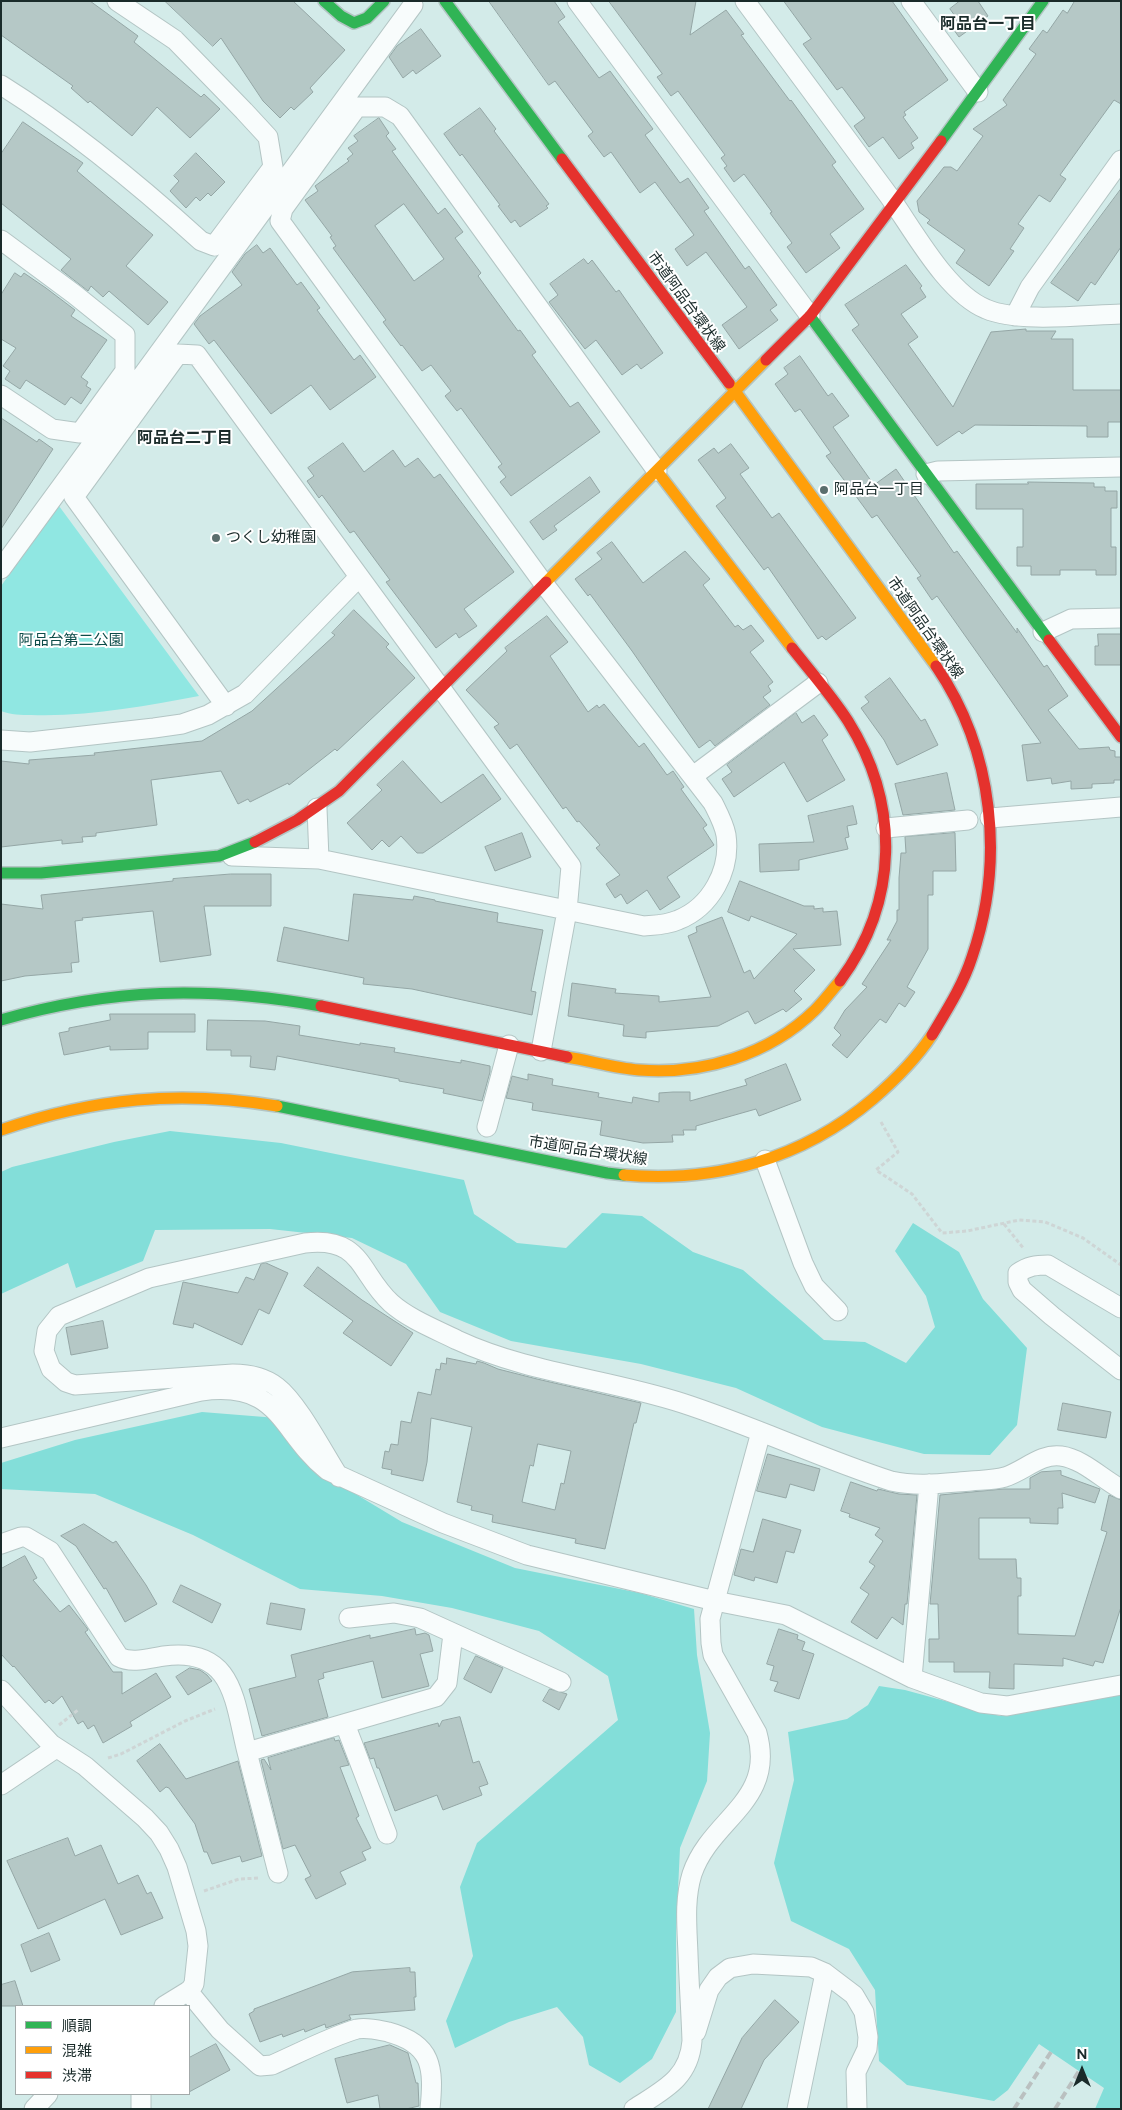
<!DOCTYPE html>
<html>
<head>
<meta charset="utf-8">
<style>
	body { margin:0 }
	#map { position:relative; width:1122px; height:2110px; overflow:hidden; background:#d3ebe9; font-family:Figtree,"Noto Sans JP",sans-serif }
	canvas { display:block }
	.frame { position:absolute; inset:0; border:2px solid #1a2b2a; pointer-events:none }
	.legend { position:absolute; left:15px; top:2005px; width:175px; height:90px; box-sizing:border-box; background:#fff; border:1px solid #a3aaaa; margin:0; padding:6px 9px; list-style:none; font-size:15px; color:#1a2b2a }
	.legend li { display:flex; align-items:center; gap:10px; height:25px }
	.legend b { width:25px; border:1px solid #a3aaaa }
	.north { position:absolute; left:1057px; top:2045px; width:50px; height:50px; -webkit-text-stroke:4px #fff; paint-order:stroke; rotate:0deg; font-size:14px; font-weight:700; line-height:20px; text-align:center; color:#1a2b2a }
	.north::after { content:''; display:block; margin:auto; width:18px; height:22px; background:#1a2b2a; clip-path:polygon(50% 0,100% 100%,50% 72%,0 100%) }
</style>
</head>
<body>
<div id="map">
<canvas width="1122" height="2110"></canvas>
<div class="frame"></div>
<ul class="legend">
<li><b style="height:6px;background:#30b455"></b>順調</li>
<li><b style="height:6px;background:#ff9f0a"></b>混雑</li>
<li><b style="height:6px;background:#e5322d"></b>渋滞</li>
</ul>
<div class="north">N</div>
</div>
<script>
const ctx = document.querySelector('canvas').getContext('2d');
ctx.lineJoin = 'round';
function fill(path, color) { ctx.fillStyle = color; ctx.fill(path, 'evenodd'); }
function stroke(path, color, width, dash) { ctx.strokeStyle = color; ctx.lineWidth = width; ctx.lineCap = dash ? 'butt' : 'round'; ctx.setLineDash(dash || []); ctx.stroke(path); }
function write(font, color, halo, rows, align = 'center') {
  ctx.font = font + ' Figtree,"Noto Sans JP",sans-serif'; ctx.lineWidth = 4; ctx.setLineDash([]); ctx.textBaseline = 'middle'; ctx.strokeStyle = halo; ctx.fillStyle = color; for (const [text, x, y, turn = 0] of rows) {
    ctx.save(); ctx.translate(x, y); ctx.rotate((+turn || 0) * Math.PI / 180); ctx.textAlign = isNaN(turn) ? turn : align; if (halo) ctx.strokeText(text, 0, 0); ctx.fillText(text, 0, 0); ctx.restore();
  }
}
const green = new Path2D(`
	M59 506 199 696C144 706 88 717 31 715 21 715 11 715 1 711V586Z`);
const forest = new Path2D(`
	M170 1131 281 1143 464 1180 474 1214 517 1243 566 1248 602 1213 642 1216 693 1252 743 1270 824 1340 865 1342 906 1363 935 1327 926 1296 895 1251 913 1223 959 1252 983 1299 1027 1348 1017 1425 990 1455 924 1454 822 1427 736 1388 641 1364 511 1341 440 1312 406 1264 352 1238 270 1229 155 1230 143 1261 76 1288 68 1263 1 1294V1172L12 1167 114 1142Z
	M202 1412 277 1418 334 1481 402 1522 515 1568 640 1593 694 1609 697 1655 710 1733 707 1781 680 1848 676 1932V2012L652 2059 620 2083 589 2065 583 2037 557 2007 509 2022 455 2048 446 2021 473 1956 460 1887 477 1843 618 1720 608 1676 539 1631 452 1608 382 1596 300 1589 193 1535 95 1494 1 1489V1463L75 1440Z
	M879 1686 905 1690 1000 1716 1121 1694V2109H1095L1104 2088 1039 2044 1008 2090 994 2101 907 2085 879 2061 875 1990 849 1949 791 1921 774 1863 794 1780 788 1732 847 1719 868 1705Z`);
const building = new Path2D(`
	M1 1H90L138 36 134 42 201 97 204 94 220 109 190 138 157 107 132 136 90 101 88 103 71 88 73 86 1 35Z
	M165 1H293L345 50 310 88 313 92 294 110 291 107 280 118 263 101 221 38 213 46Z
	M489 1H554L565 17 558 22 599 78 610 71 653 129 645 135 680 183 688 178 709 208 704 211 745 269 749 266 777 305 770 310 778 320 739 349 722 325 747 307 706 252 687 266 675 249 694 235 655 182 640 193 611 152 604 157 588 136 593 132 555 81 549 85Z
	M609 1H696L690 35 726 10 744 34 741 35 790 101 791 100 836 162 832 165 864 209 830 234 840 248 806 273 787 247 792 243 770 213 772 212 744 174 734 182 724 168 727 166 721 158 725 155 678 91 671 96 657 77 662 74Z
	M784 1H892L948 80 904 112 906 115 903 117 918 138 911 143 914 148 899 159 883 137 869 147 854 126 865 118 842 87 837 90 803 44 811 39Z
	M960 1H978L988 16 959 37 948 22 955 16 950 9Z
	M1075 1H1121V104L1114 100 1085 140 1060 175 1066 179 1050 202 1039 195 1018 224 1024 228 1010 249 1014 251 989 286 956 263 965 250 927 223 930 220 919 212 917 201 944 167H951L957 171 983 136 973 129 1007 105 1003 100 1036 54 1029 49 1043 30 1047 33 1063 10 1067 13Z
	M421 29 441 56 416 74 413 70 403 78 389 57 397 46Z
	M480 108 496 129 494 131 549 204 546 206 548 208 520 227 515 220 511 223 498 206 500 205 462 154 460 156 444 134Z
	M379 118 389 133 386 136 396 149 392 151 438 214 445 208 463 232 455 238 481 273 478 276 518 331 520 330 536 352 532 355 570 407 578 402 600 432 511 496 500 482 506 477 498 467 502 464 461 408 457 411 445 396 451 391 431 365 422 371 402 345 401 346 383 322 386 320 333 248 336 246 330 237 332 236 305 200 318 191 315 186 349 161 347 159 353 154 348 148 358 141 354 136ZM404 204 444 259 414 281 375 226Z
	M23 122 83 163 77 171 153 235 126 266 168 302 148 325 109 291 103 297 91 286 88 291 61 270 71 259 1 203V154Z
	M196 153 225 182 211 196 208 193 200 201 196 197 186 208 170 191 179 181 174 176Z
	M1121 189V247L1095 285 1091 282 1078 301 1051 283Z
	M257 245 263 253 270 248 297 285 301 282 320 308 317 310 354 360 360 355 376 377 330 410 311 385 271 414 214 340 209 344 194 324 200 316 242 285 232 272 245 254Z
	M584 259 588 264 592 260 616 292 619 290 663 353 641 369 637 364 622 375 596 340 585 349 549 302 558 295 550 284Z
	M906 265 922 286 920 288 926 297 901 314 918 337 908 344 953 407 991 332 1026 329V331H1056L1051 339H1073V390H1121V422H1108V437H1087V426L975 425 962 434 959 431 937 446 852 330 859 325 845 305Z
	M15 273 21 277 24 273 46 288 75 310 71 316 107 340 81 377 88 382 86 386 91 389 81 404 71 397 65 405 26 380 20 389 5 379 10 371 3 366 16 348 1 339V295Z
	M800 356 828 396 832 393 849 416 833 427 874 485 896 469 954 553 957 551 1017 633V628L1044 667 1047 665 1068 696 1048 710 1079 749 1109 747 1110 750 1115 751V757H1121V780H1114V783L1092 784V788L1071 789V781L1052 784 1051 778 1027 781 1022 745 1041 743 937 596 932 600 917 578 921 576 877 515 872 518 847 484 826 456 831 453 800 409 795 412 775 384 788 374 784 368Z
	M1 418 37 442 39 439 53 449 1 529Z
	M343 443 364 472 393 450 405 467 418 458 434 478 440 474 514 572 464 609 477 626 459 638 456 633 436 648 386 582 390 580 354 531 350 533 322 495 319 498 307 481 314 476 308 468Z
	M731 444 749 468 740 474 772 518 779 513 856 618 826 640 822 636 818 639 768 567 764 570 716 506 726 498 698 460 714 448 718 453Z
	M590 477 600 492 554 526 557 530 543 540 530 522Z
	M1028 482 1094 483V487H1105V491H1117V508H1111V547H1116V575H1096V570H1060V575H1031V566H1017V547H1023V509H976V484H1028Z
	M612 542 643 583 685 551 710 579 703 585 735 627 738 625 743 630 751 625 764 641 750 652 773 682 768 686 771 691 763 697 770 705 715 746 710 740 699 748 632 651 590 594 588 596 575 579 602 559 597 553Z
	M354 610 389 644 386 647 415 678 337 751 335 749 289 785 288 783 250 802 248 799 238 804 221 771 151 780 157 825 96 833V836L82 837 83 842 62 844V840L1 847V761L29 764V760L95 755 94 753 202 741 252 711 335 635 332 633Z
	M547 616 568 642 550 656 588 712 597 705 599 708 604 704 639 747 644 743 667 775 673 771 684 787 681 789 707 825 703 828 714 845 667 877 680 897 660 910 647 890 627 904 621 894 615 898 606 884 620 875 596 848 600 845 579 821 577 822 566 807 563 809 517 744 510 749 494 727 499 724 466 690 507 651 505 648Z
	M1098 634H1121V665H1095V646H1098Z
	M890 678 921 721 925 719 938 745 897 765 884 740 861 708 869 702 865 697Z
	M796 713 802 723 814 715 828 735 822 740 845 780 807 802 784 762 734 797 722 779 732 772 727 765Z
	M403 761 441 803 483 774 501 799 423 853H417L401 836 389 847 382 840 372 850 347 823 382 790 377 785Z
	M947 773 955 810 903 815 895 784Z
	M853 806 857 824 847 826 849 837 845 838 848 849 799 860V870L760 872 759 844 814 842 808 816Z
	M522 833 531 857 495 871 485 847Z
	M955 833 956 871H933V895H928V949L907 987 915 992 905 1007 899 1003 886 1023 880 1019 847 1058 832 1045 841 1035 834 1028 845 1010 867 987 862 984 891 940H887L897 921V910H899V878L901 853H906L905 837Z
	M231 874H271V906H204L211 955 160 962 153 911 82 918 83 920 75 921 79 962 71 963 72 972 25 976 1 981V904L43 909 41 895 173 881V879Z
	M740 881 804 906H814V909L823 908V912L837 911 841 945 793 949 815 970 794 991 802 999 786 1012 783 1009 755 1024 748 1011 718 1026 646 1032V1038L623 1036 624 1025 568 1016 572 983 616 989 615 993 659 996V1002L711 997 688 936 697 932 696 927 722 917 744 973 750 970 754 979 797 934 751 916 749 921 728 912Z
	M354 894 413 900 414 896 435 900V901L498 913 497 922 543 930 531 991 536 992 532 1015 412 989 363 984 364 978 277 961 284 927 348 941Z
	M110 1014H195V1032H148V1049L110 1050V1046L64 1055 59 1033 69 1031V1028L110 1020Z
	M208 1020 265 1021 300 1026 299 1035 360 1045V1043L395 1048 394 1052 461 1063V1060L490 1066V1072L482 1101 443 1093 444 1089 399 1081V1079L277 1056 275 1070 250 1067 251 1056H231V1050H207Z
	M786 1064 801 1100 759 1116 756 1109 696 1126V1130H683L684 1135H672L673 1142 643 1143 600 1135 602 1121 532 1110 533 1103 506 1098 512 1076 528 1080V1074L553 1079 552 1085 599 1093 598 1097 632 1103 633 1097 659 1102V1093L673 1092H690V1101L747 1085 745 1080Z
	M266 1263 288 1273 269 1314 259 1309 242 1345 194 1323 193 1328 173 1324 183 1282 238 1293 246 1277 254 1280 261 1264Z
	M318 1267 362 1300 413 1333 391 1366 343 1333 353 1321 304 1286Z
	M103 1321 108 1348 71 1355 66 1328Z
	M447 1358 476 1364 477 1361 484 1363 498 1369 537 1379 641 1403 636 1423H634L605 1549 575 1543 576 1539 492 1522 493 1515 471 1510 472 1506 457 1502 472 1427 431 1418 427 1462 423 1481 391 1474 392 1470 382 1468 385 1451 389 1452 391 1444 398 1445 401 1421 411 1423 418 1392 431 1395 436 1369 440 1370 441 1363 446 1364ZM538 1444 571 1451 564 1484 561 1483 555 1510 522 1502 530 1465 533 1466Z
	M1063 1403 1111 1412 1106 1438 1058 1430Z
	M768 1454 820 1469 814 1491 790 1484 786 1498 757 1491Z
	M1061 1471V1475L1100 1489 1095 1503 1062 1493 1063 1508H1058V1524L1030 1523V1518H979V1559H1016L1017 1578H1021V1596H1018V1634L1075 1636 1107 1532 1101 1530 1109 1495 1121 1500V1607L1103 1663 1095 1661 1093 1666 1063 1658V1666L1014 1664V1689L989 1688 990 1672H954V1662H929V1639H939L938 1604H930L940 1495 1003 1489H1030V1478L1041 1472Z
	M851 1482 877 1491 878 1489 899 1494 917 1495 907 1604H905L903 1625 892 1617 877 1639 851 1622 869 1594 860 1588 875 1566 869 1562 883 1541 875 1535 880 1528 849 1517 850 1514 841 1511Z
	M763 1519 801 1530 794 1553 786 1551 777 1583 755 1577 754 1581 734 1575 741 1549 753 1552Z
	M84 1524 113 1543 116 1541 146 1585 157 1604 125 1622 106 1588 104 1589 76 1546 61 1536Z
	M25 1556 37 1578 33 1580 60 1612 69 1605 87 1628 88 1630 85 1632 113 1672H122V1694L156 1673 171 1697 130 1722 132 1726 103 1743 94 1725 88 1729 83 1721 78 1724 62 1696 53 1704 49 1700 45 1703 14 1666 13 1667 1 1654V1569Z
	M181 1585 221 1604 212 1623 173 1602Z
	M271 1603 305 1609 301 1630 267 1624Z
	M415 1629 416 1635 425 1633 429 1635 433 1651 420 1654 429 1686 382 1698 373 1661 323 1673 324 1678 318 1680 328 1717 262 1736 249 1689 296 1677 291 1655 370 1635V1638Z
	M779 1629 798 1635 797 1639 805 1642 802 1650 814 1654 799 1699 774 1691 778 1682 770 1680 774 1666 767 1664Z
	M476 1656 503 1668 491 1693 464 1679Z
	M190 1668 200 1670 207 1675 212 1681 188 1695 176 1677Z
	M550 1689 567 1694 559 1710 543 1701Z
	M460 1717 473 1763 479 1761 488 1784 479 1787 482 1795 443 1810 437 1795 395 1811 379 1768H377L374 1758 370 1759 364 1743 438 1723 439 1727 442 1721Z
	M334 1738 335 1741 339 1740 349 1765 340 1767 359 1816 356 1818 371 1848 362 1852 366 1860 340 1872 346 1884 316 1899 305 1879 311 1876 295 1845 283 1849 261 1760 264 1759 271 1770 268 1758Z
	M160 1744 186 1779 238 1761 262 1856 242 1862 240 1856 212 1864 207 1852H204L195 1824 169 1788 166 1787 160 1792 137 1761Z
	M68 1838 75 1856 101 1845 118 1884 138 1875 147 1894 151 1892 163 1918 121 1935 105 1899 38 1929 7 1861Z
	M49 1933 60 1960 31 1972 21 1945Z
	M410 1968V1972H415L416 1997H414L415 2010 349 2015 351 2019 326 2028 325 2024 305 2032 304 2029 283 2037 282 2034 260 2042 249 2014 254 2011V2009L352 1972Z
	M15 1981 23 2006H1V1985Z
	M775 2000 799 2022 764 2060 741 2109H708L742 2038Z
	M216 2044 230 2070 189 2092V2058Z
	M390 2045 408 2053 416 2083H418L419 2106 406 2109H380L378 2095 347 2103 335 2059Z`);
const path = new Path2D(`
	M881 1122 898 1152 876 1170 912 1194 942 1233 967 1231 1019 1220 1045 1222 1083 1238 1121 1265
	M1004 1224 1024 1249
	M59 1725 78 1710
	M108 1758 121 1754 185 1721 215 1709
	M204 1891 239 1879 260 1878`);
const street = new Path2D(`
	M577 1 810 316
	M745 1C793 66 841 131 889 196 914 231 947 293 986 309 1018 323 1084 315 1121 314
	M911 1 978 92
	M1 85C73 130 138 184 201 241L214 246 273 167 268 137 244 111 175 40 117 1
	M1 240 74 294 125 335V371L80 433 52 429 1 395
	M1015 316 1030 287 1121 160
	M926 474 938 471 1121 467
	M1 569 413 5
	M1043 632 1071 619 1121 618
	M226 706 74 497 178 354 197 355 571 866 567 911 541 1051
	M1 740 30 742 154 728 182 724 208 715 245 694 359 577
	M693 776 818 683
	M317 808 319 859
	M990 818 1121 807
	M886 828 968 820
	M232 856 319 859 644 926C656 925 667 925 678 920 711 907 731 870 726 835 724 824 718 813 713 803L544 584 280 221 283 209 357 107H385L400 116 657 471
	M487 1127 509 1045
	M765 1160 803 1263 814 1286 838 1311
	M1121 1308 1048 1265C1036 1265 1028 1266 1018 1273V1282L1022 1290 1052 1316 1121 1370
	M1 1438 201 1391C281 1380 279 1431 327 1470L443 1523 527 1555 715 1601 786 1615 912 1678 981 1703 1007 1706 1121 1685
	M339 1477C324 1454 298 1403 277 1387 264 1377 249 1374 233 1374L75 1385 66 1382 51 1369 44 1351 47 1331 59 1316 149 1278 305 1243C363 1236 359 1274 391 1303 409 1319 435 1329 457 1340 528 1373 608 1379 682 1403 753 1426 820 1458 891 1481 918 1487 944 1483 971 1481 982 1480 994 1480 1005 1477 1024 1471 1041 1453 1061 1456 1083 1459 1102 1479 1121 1489
	M1 1544 21 1537H26L50 1551 119 1657C132 1664 150 1658 164 1656 234 1647 234 1700 247 1752L436 1697 447 1683 453 1634
	M349 1618 394 1613 420 1618 561 1682
	M912 1678 929 1484
	M1 1690 51 1744 85 1766 145 1818 159 1833 169 1849 177 1867 196 1931 198 1946 194 1984 190 1990 164 2006
	M345 1724 387 1834
	M247 1752 278 1873
	M1 1785 56 1748
	M188 1991 220 2030 260 2066 272 2065C297 2054 332 2036 357 2029 368 2027 378 2030 388 2032 433 2044 434 2068 430 2109
	M696 2032 709 1990 718 1977 730 1968 753 1964 811 1967 825 1973 854 1995 864 2012 868 2037 867 2049 856 2072 857 2109
	M34 2109 48 2094
	M141 2109V2094
	M634 2109C663 2090 689 2079 692 2041 691 2012 689 1983 688 1954 687 1927 684 1900 692 1874 711 1818 776 1802 757 1733L713 1655 711 1643 710 1619 761 1432
	M797 2109 825 1973`);
const fast = new Path2D(`
	M324 1 341 16 354 23 367 18 384 1
	M445 1 562 159
	M941 141 1043 1
	M810 316 1049 640
	M1 873H41L219 856 255 842
	M1 1020C112 988 208 986 321 1006
	M277 1106 607 1173 624 1175`);
const slow = new Path2D(`
	M729 383 936 666
	M657 471 792 648
	M546 582 766 360
	M567 1057C591 1061 615 1068 639 1070 702 1075 769 1055 815 1010 824 1001 832 990 840 981
	M1 1130C94 1098 179 1090 277 1106
	M624 1175C716 1183 802 1159 873 1099 895 1080 916 1059 932 1035`);
const jam = new Path2D(`
	M562 159 729 383
	M766 360 810 316 941 141
	M1049 640 1121 737
	M792 648C811 672 832 696 848 721 900 804 899 901 840 981
	M255 842 297 820 339 791 546 582
	M321 1006 567 1057
	M932 1035C947 1010 963 985 972 957 1005 861 994 751 936 666`);
const rail = new Path2D(`
	M1014 2109 1051 2052
	M1055 2109 1079 2071`);
const markers = [
	[824,490,5,"#5b6e6d"],
	[216,538,5,"#5b6e6d"]
];
const streetNames = [
	["市道阿品台環状線",686,302,54],
	["市道阿品台環状線",925,628,55],
	["市道阿品台環状線",588,1151,9]
];
const poiNames = [
	["阿品台一丁目",834,490],
	["つくし幼稚園",226,538]
];
const parkNames = [
	["阿品台第二公園",71,641]
];
const neighbourhoodNames = [
	["阿品台一丁目",988,24],
	["阿品台二丁目",185,438]
];
fill(green, '#90e7e2');
fill(forest, '#83ded9');
fill(building, '#b5c8c6');
stroke(building, '#94a6a5', 1);
stroke(street, '#b3c5c4', 21);
stroke(fast, '#b3c5c4', 14);
stroke(slow, '#b3c5c4', 14);
stroke(jam, '#b3c5c4', 14);
stroke(path, '#ced5d5', 3, [4, 2.5]);
stroke(street, '#f8fcfc', 19);
stroke(fast, '#30b455', 11);
stroke(slow, '#ff9f0a', 11);
stroke(jam, '#e5322d', 11);
stroke(rail, '#bac0c0', 4, [8, 4]);
for (const [x, y, r, color] of markers) { const dot = new Path2D(); dot.arc(x, y, r, 0, 2 * Math.PI); ctx.fillStyle = color; ctx.fill(dot); stroke(dot, '#fff', 2); }
write('15px', '#1a2b2a', '#fff', streetNames);
write('15px', '#1a2b2a', '#fff', poiNames, 'left');
write('15px', '#0d4c49', '#fff', parkNames);
write('bold 16px', '#1a2b2a', '#fff', neighbourhoodNames);
</script>
</body>
</html>
